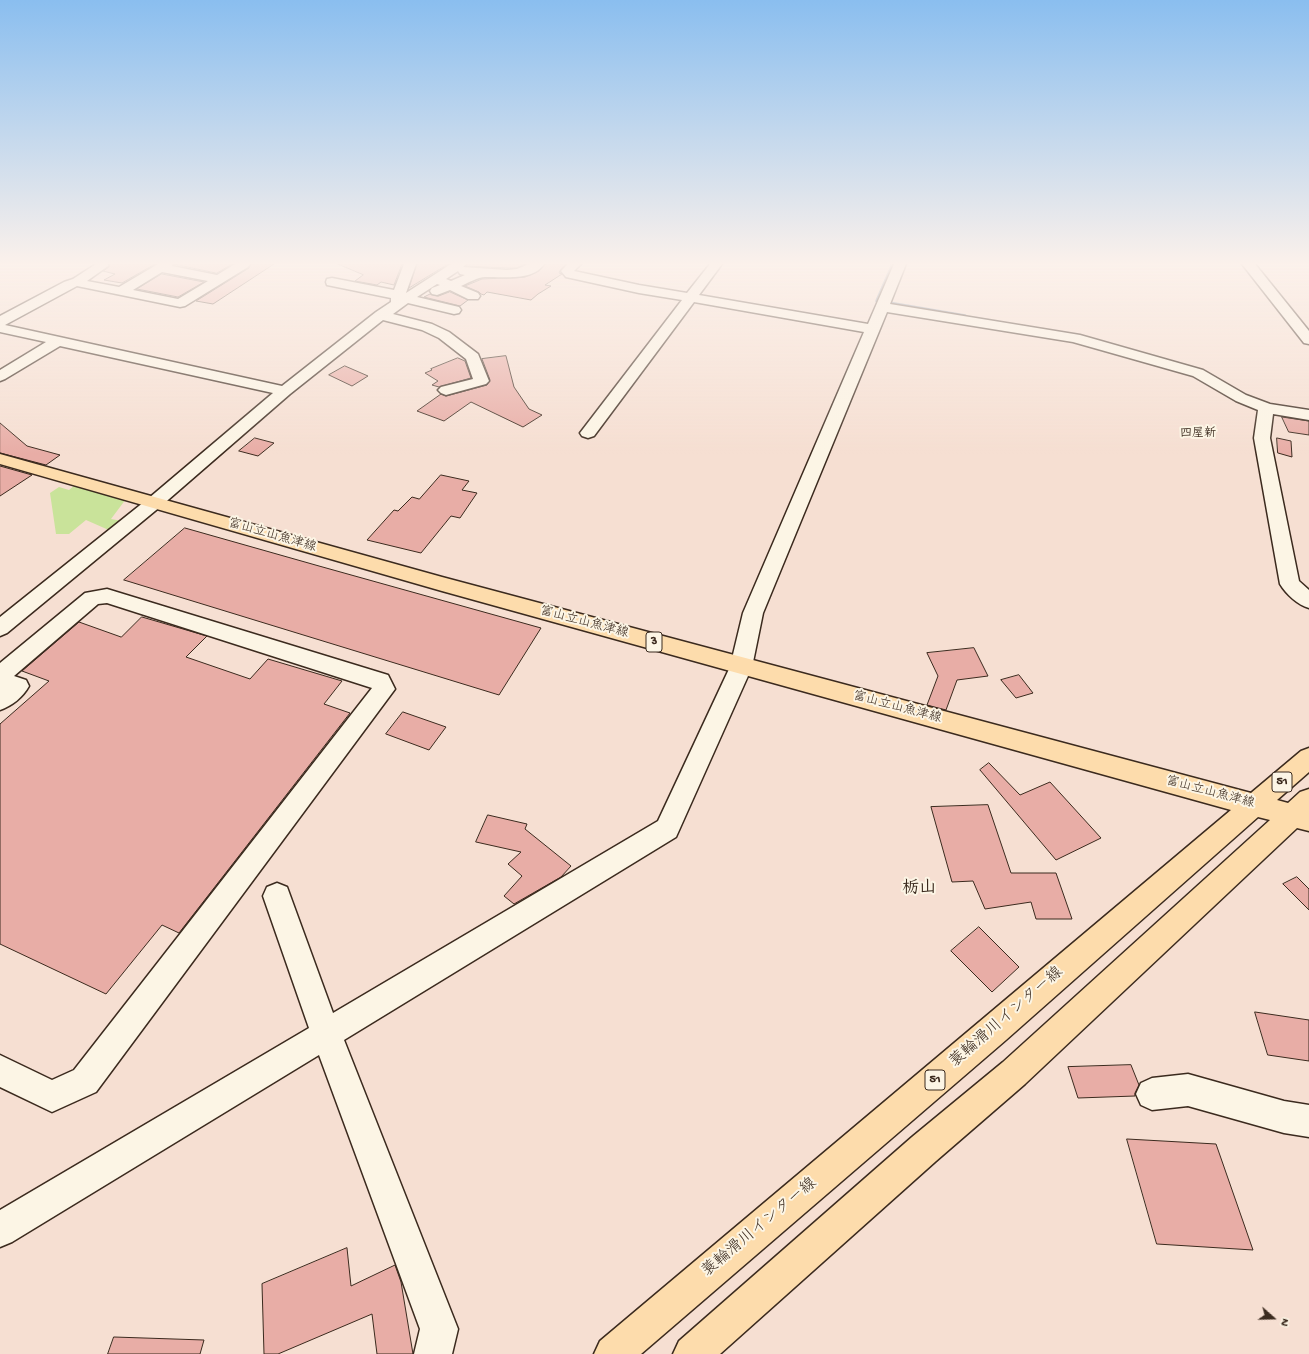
<!DOCTYPE html>
<html>
<head>
<meta charset="utf-8">
<style>
	body { margin:0 }
	#map { position:relative; width:1309px; height:1354px; overflow:hidden; background:#f6dfd2; font-family:"Gochi Hand",sans-serif }
	canvas { display:block }
	.north { position:absolute; left:1253px; top:1298px; width:40px; height:40px; -webkit-text-stroke:3px #fcf5e5; paint-order:stroke; rotate:110deg; font-size:11px; font-weight:700; line-height:16px; text-align:center; color:#3b2a1e }
	.north::after { content:''; display:block; margin:auto; width:14px; height:18px; background:#3b2a1e; clip-path:polygon(50% 0,100% 100%,50% 72%,0 100%) }
</style>
</head>
<body>
<div id="map">
<canvas width="1309" height="1354"></canvas>
<div class="north">N</div>
</div>
<script>
const ctx = document.querySelector('canvas').getContext('2d');
ctx.lineJoin = 'round';
function fill(path, color) { ctx.fillStyle = color; ctx.fill(path, 'evenodd'); }
function stroke(path, color, width, dash) { ctx.strokeStyle = color; ctx.lineWidth = width; ctx.lineCap = dash ? 'butt' : 'round'; ctx.setLineDash(dash || []); ctx.stroke(path); }
function write(font, color, halo, rows, align = 'center') {
  ctx.font = font + ' "Gochi Hand","Klee One",sans-serif'; ctx.lineWidth = 4; ctx.setLineDash([]); ctx.textBaseline = 'middle'; ctx.strokeStyle = halo; ctx.fillStyle = color; for (const [text, x, y, turn = 0] of rows) {
    ctx.save(); ctx.translate(x, y); ctx.rotate((+turn || 0) * Math.PI / 180); ctx.textAlign = isNaN(turn) ? turn : align; if (halo) ctx.strokeText(text, 0, 0); ctx.fillText(text, 0, 0); ctx.restore();
  }
}
const green = new Path2D(`
	M75 485 126 499 111 519 122 521 111 531 86 520 69 534H56L50 493 59 487 69 490Z`);
const stream = new Path2D(`
	M893 264 877 301 965 316`);
const building = new Path2D(`
	M110 264H155L122 283 104 280 115 274 103 271 109 267Z
	M174 264H232L217 273Z
	M251 264H274L213 304 196 301 249 268Z
	M338 264H402L394 285 381 282 377 285 355 281 363 275Z
	M417 264H448L409 288Z
	M467 264H525L517 268H507L466 266Z
	M545 264H566L560 271 559 273 562 274 545 285 551 286 538 294 531 300 487 292 484 295 481 294 479 292 465 286 482 279 525 277 539 271Z
	M162 274 204 282 178 297 137 289Z
	M450 292 468 300 460 306 424 297 430 294 438 296Z
	M506 356 514 387 529 409 542 415 523 427 471 402 444 421 417 411 441 394 446 396 487 385 490 380 482 359Z
	M458 358 465 361 471 378 439 387 432 385 438 381 425 373 432 370 431 369Z
	M345 366 368 376 352 386 329 375Z
	M1282 417 1309 421V435L1289 432Z
	M0 423 27 446 60 455 46 465 0 453Z
	M255 438 274 443 258 456 239 451Z
	M1277 438 1291 441 1292 457 1278 453Z
	M0 466 32 475 0 496Z
	M441 475 469 481 462 490 477 493 460 518 451 516 421 553 367 540 394 510 398 511 412 497 419 499Z
	M185 528 319 566 541 628 499 695 124 580Z
	M142 617 207 636 186 657 250 679 268 659 342 681 324 704 350 713 179 933 162 925 106 994 0 944V724L49 681 22 671 79 622 121 637Z
	M974 648 988 676 957 680 946 710 927 705 938 676 927 653Z
	M1019 675 1033 693 1016 698 1001 680Z
	M403 712 446 727 429 750 386 734Z
	M989 763 1020 795 1050 782 1101 838 1056 860 980 770Z
	M988 805 1011 873H1056L1072 919H1036L1031 902 985 909 973 881 952 882 931 807Z
	M488 815 527 824 525 829 571 866 561 877 514 904 504 896 522 876 508 864 521 852 476 842Z
	M1297 877 1309 889V910L1283 884Z
	M979 927 1019 967 992 992 951 951Z
	M1255 1012 1309 1020V1061L1268 1055Z
	M1131 1065 1139 1085 1135 1093V1096L1078 1098 1068 1067Z
	M1127 1139 1216 1144 1253 1250 1157 1244Z
	M347 1248 351 1286 395 1265 401 1282 413 1354H377L372 1314 278 1354H264L262 1284Z
	M114 1337 204 1340 200 1354H108Z`);
const minor = new Path2D(`
	M96 264H108V266L87 281 119 287 158 264H173L172 266 217 275 235 264H250L248 267 185 306 180 307 77 286 5 325 282 386 376 312 391 302V298L327 285 326 282 327 279 332 278 394 290 404 264H416L406 293 451 264H466L463 267 507 270 517 269 529 264H544C532 282 502 276 485 277 478 277 468 283 461 286L478 293 480 296 478 299H468L450 290 437 295 432 294 430 291 432 288 440 285 437 284 417 297 459 307 461 310 459 313 454 314 408 303 393 314 432 324 449 332 478 354 489 381 486 384 446 395 441 393 438 390 441 387 473 379 466 359 439 338 422 330 383 320 290 394 161 506 7 633 0 636V617L149 498 273 393 60 346 5 379 0 381V370L46 342 0 332V316L64 282 73 279ZM458 271 460 274 465 275 451 281 446 279ZM162 272 208 281 178 299 133 290Z
	M568 264H581L574 271 639 285 687 293 710 264H722L699 295 868 324 894 264H906L890 304 1080 335 1203 370 1246 395 1270 404 1309 410V420L1273 414 1270 438 1299 581 1309 590V608C1298 605 1286 594 1280 584L1254 438 1258 410 1236 401 1193 376 1073 342 887 312 763 613 752 667 676 837 344 1040 458 1329 452 1354H414L420 1329 319 1055 12 1242 0 1247V1210L309 1028 263 896 267 887 277 883 287 887 333 1013 658 821 730 667 743 613 864 332 694 302 594 436 588 438 582 436 580 433 682 300 639 293 566 277 561 271Z
	M1242 264H1255L1309 331V344L1304 343Z
	M107 589 388 675 395 689 96 1092 52 1112 0 1087V1055L52 1080 74 1070 372 688 107 603 98 604 14 676 26 680 29 686C23 697 12 706 0 710V663L85 593Z
	M1188 1074 1284 1101 1309 1105V1137L1284 1133 1188 1106 1152 1110 1141 1105 1136 1094 1141 1083 1152 1078Z`);
const major = new Path2D(`
	M0 454 442 577 1251 793 1301 751 1309 748V772L1277 800 1288 803 1300 792 1309 789V831L1297 828 1025 1084 936 1161 720 1354H673L679 1341 912 1137 1003 1062 1270 820 1258 817 1006 1040 641 1354H594L600 1341 1231 810 442 591 0 464Z`);
const farNeighbourhoodnames = [
	["四屋新",1198,434]
];
const shields = [
	[654,642,16],
	[1282,782,20],
	[935,1080,20]
];
const shieldNames = [
	["3",654,642],
	["51",1282,782],
	["51",935,1080]
];
const streetNames = [
	["富山立山魚津線",272,536,16],
	["富山立山魚津線",584,623,15],
	["富山立山魚津線",897,708,15],
	["富山立山魚津線",1210,793,15]
];
const nearStreetnames = [
	["蓑輪滑川インター線",1007,1018,-41],
	["蓑輪滑川インター線",760,1228,-40]
];
const nearNeighbourhoodnames = [
	["栃山",919,889]
];
fill(green, '#c9e39a');
stroke(stream, '#768ba1', 3.5);
fill(building, '#e8ada6');
stroke(building, '#3b2a1e', 1);
stroke(minor, '#3b2a1e', 3);
stroke(major, '#3b2a1e', 3);
fill(minor, '#fcf5e5');
fill(major, '#fddcac');
const sky = ctx.createLinearGradient(0, 0, 0, 454);
sky.addColorStop(0, '#8abeef');
sky.addColorStop(0.58, '#fbf1eb');
sky.addColorStop(1, '#fbf1eb00');
ctx.fillStyle = sky;
ctx.fillRect(0, 0, 1309, 454);
write('bold 12px', '#3b2a1e', '#fcf5e5', farNeighbourhoodnames);
for (const [x, y, w] of shields) { const box = new Path2D(); box.roundRect(x - w / 2, y - 10, w, 20, 3); ctx.fillStyle = '#fcf5e5'; ctx.fill(box); stroke(box, '#3b2a1e', 1); }
write('bold 12px', '#3b2a1e', null, shieldNames);
write('13px', '#3b2a1e', '#fcf5e5', streetNames);
write('16px', '#3b2a1e', '#fcf5e5', nearStreetnames);
write('bold 17px', '#3b2a1e', '#fcf5e5', nearNeighbourhoodnames);
</script>
</body>
</html>
